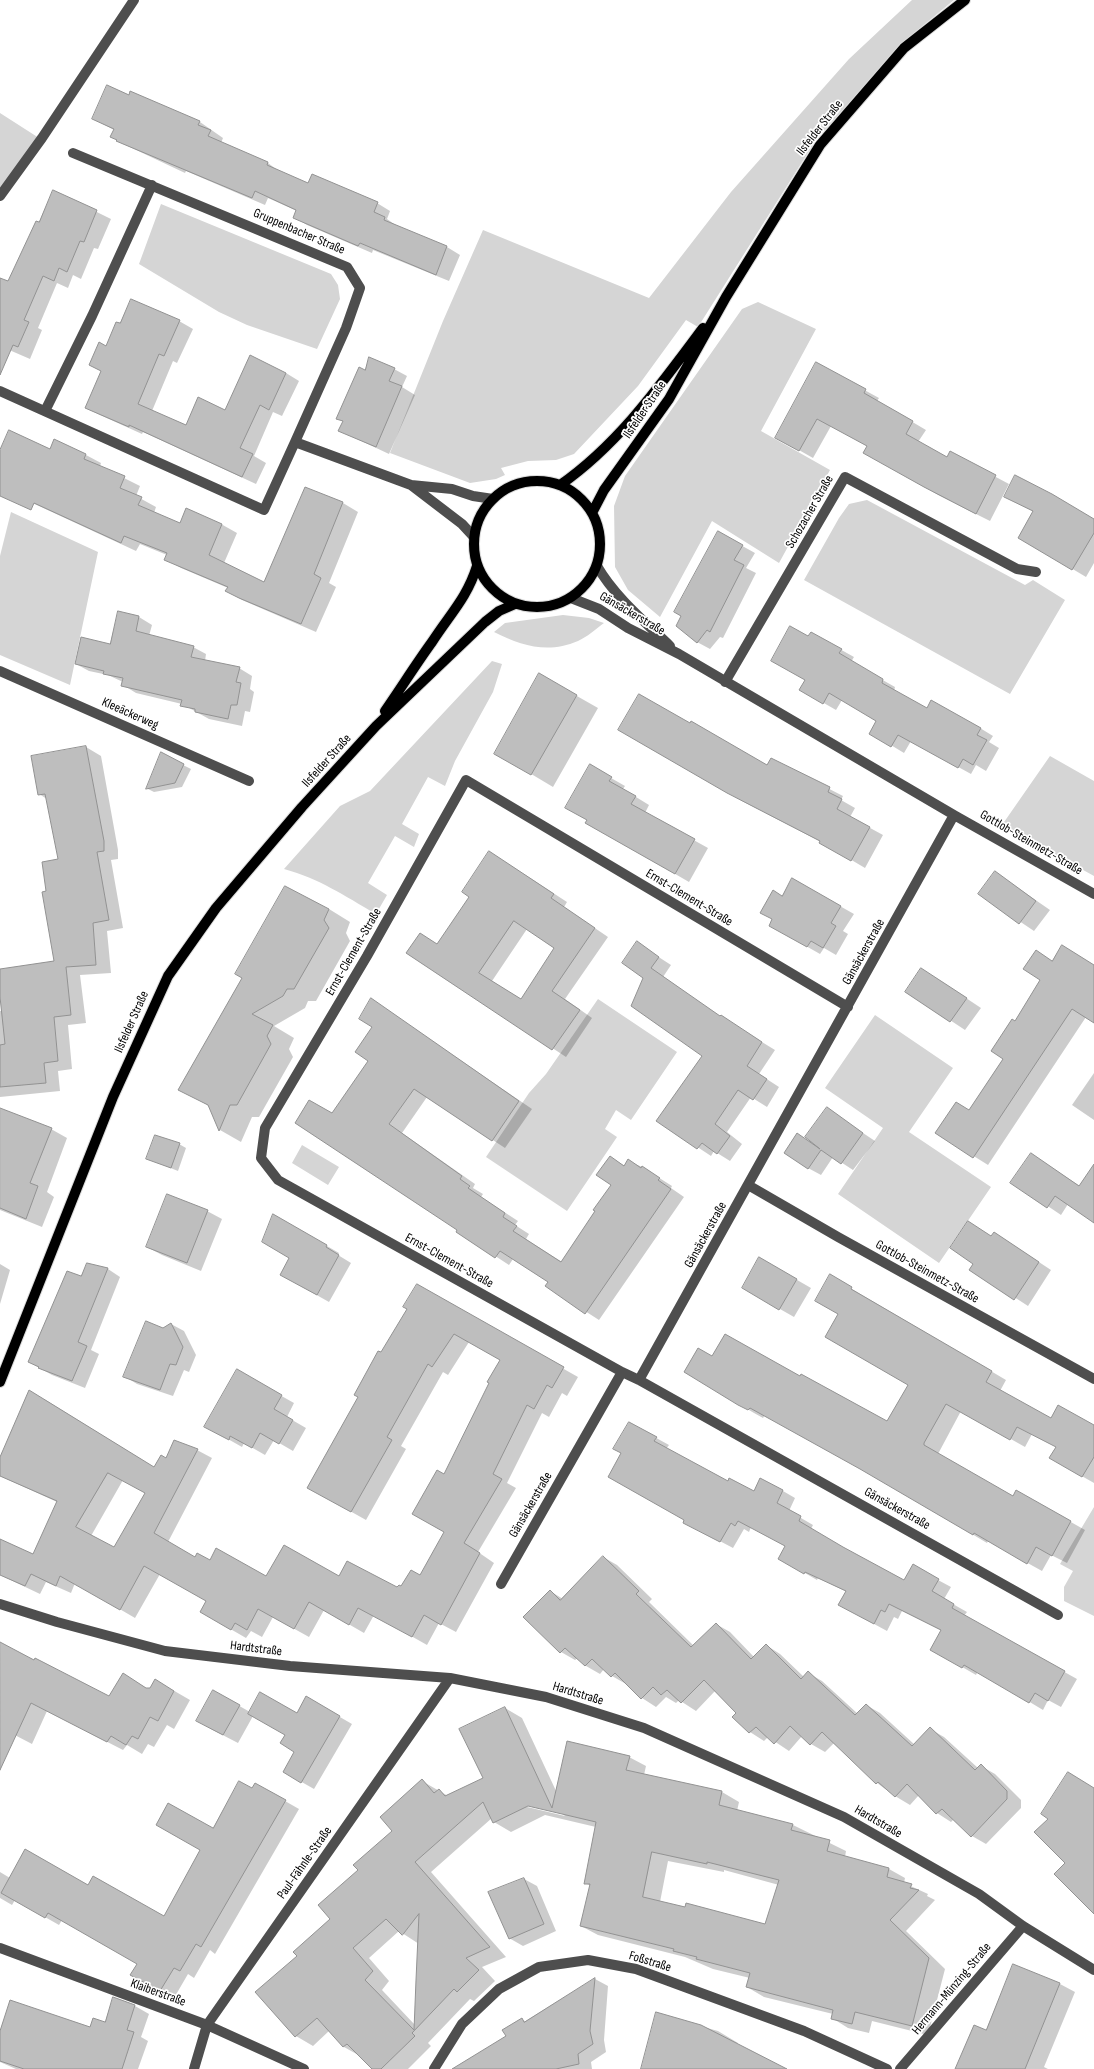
<!DOCTYPE html>
<html>
<head>
<meta charset="utf-8">
<style>
	body { margin:0 }
	canvas { display:block; background:#fff }
</style>
</head>
<body>
<canvas width="1094" height="2069"></canvas>
<script>
const ctx = document.querySelector('canvas').getContext('2d');
ctx.lineJoin = 'round';
function fill(path, color) { ctx.fillStyle = color; ctx.fill(path, 'evenodd'); }
function stroke(path, color, width, dash) { ctx.strokeStyle = color; ctx.lineWidth = width; ctx.lineCap = dash ? 'butt' : 'round'; ctx.setLineDash(dash || []); ctx.stroke(path); }
function write(font, color, halo, rows, align = 'center') {
  ctx.font = font + ' "Sofia Sans Condensed",sans-serif'; ctx.lineWidth = 3.5; ctx.setLineDash([]); ctx.textBaseline = 'middle'; ctx.strokeStyle = halo; ctx.fillStyle = color; for (const [text, x, y, turn = 0] of rows) {
    ctx.save(); ctx.translate(x, y); ctx.rotate((+turn || 0) * Math.PI / 180); ctx.textAlign = isNaN(turn) ? turn : align; if (halo) ctx.strokeText(text, 0, 0); ctx.fillText(text, 0, 0); ctx.restore();
  }
}
const green = new Path2D(`
	M912 0H954L903 42 816 140 698 327 686 320 638 386 574 454 556 460 528 461 501 468 505 475 496 479 470 483 390 453 443 321 483 230 649 298 731 192 849 59Z
	M0 113 39 138 0 193Z
	M161 204 331 274 338 285 340 299 317 349 247 325 219 312 139 264Z
	M758 302 816 329 761 431 830 470 779 563 712 521 660 617 628 590 615 567 614 506 625 476 742 309Z
	M867 500 1025 585 1033 580 1065 600 1010 694 804 580 839 518 849 504Z
	M11 512 98 552 70 685 0 655V556Z
	M563 615 589 618 604 623C596 629 587 637 578 641 548 654 522 646 494 632L505 623Z
	M492 661 502 664 493 692 455 761 445 786 428 777 402 824 419 834 414 847 395 836 368 883 387 895 376 914C343 895 320 879 284 869L340 806 370 791Z
	M1050 756 1094 781V876L1002 825Z
	M598 999 677 1052 631 1120 616 1110 605 1129 617 1137 567 1211 486 1157 529 1093 546 1074Z
	M875 1015 953 1068 909 1132 991 1187 939 1263 838 1194 883 1128 825 1088Z
	M302 1145 339 1167 328 1185 292 1163Z
	M1094 1507V1616L1064 1601V1587L1073 1571 1060 1564Z`);
const shadow = new Path2D(`
	M131 92 200 122 223 138 221 143 268 163 280 172 308 185 377 203 390 211 387 219 397 226 447 247 460 255 449 281 373 250 372 253 307 225 294 217 297 211 268 198 265 205 186 171 185 173 117 141 114 130 93 119 129 96Z
	M54 191 111 219 98 249 94 248 81 279 73 275 68 288 57 283 38 328 42 330 30 359 0 346V279L9 283 40 223Z
	M179 321 193 329 177 363 173 361 152 411 186 426 225 411 286 373 299 381 282 416 273 412 254 456 266 463 256 484 143 432 142 434 100 415 86 408 102 371 90 365 107 347 121 325Z
	M817 364 879 398 877 401 926 430 918 442 947 459 951 453 1009 484 990 521 938 495 865 453 868 446 831 426 813 458 790 445Z
	M394 369 407 376 402 387 415 395 389 454 340 431 344 422 338 418 366 371Z
	M51 450 86 455 101 463 100 466 140 486 136 496 156 507 154 513 180 524H221L237 533 224 563 265 584 306 488 343 503 358 512 329 583 336 587 316 632 242 600 227 591 228 588 181 568 165 559 167 555 140 544 136 551 0 488V453Z
	M1005 497 1094 520V563L1086 577 1019 537 1034 512Z
	M719 533 755 553 746 568 756 573 723 638 720 637 710 649 697 642Z
	M119 612 139 617 152 625 149 636 193 647 206 654 205 661 239 668 252 676 250 689 254 692 250 712 245 711 242 726 209 719 182 704 136 693 123 685V682L108 675 89 671 76 664 111 645Z
	M811 633 854 657 851 662 895 687 894 691 927 709 980 728 993 736 989 742 999 748 986 771 976 765 971 774 911 741 904 753 871 733 878 720 842 700 836 710 801 690 806 680 808 637Z
	M540 675 598 708 553 787 496 753Z
	M620 730 767 766 771 759 843 796 841 800 855 808 850 817 883 835 865 868 821 842 742 801Z
	M86 747 101 756 118 850V859L111 860 123 928 107 931 111 973 80 975 86 1023 68 1025 72 1069 58 1071 60 1091 0 1097V1011H2L0 970 55 961 48 892 59 860 47 799 39 794Z
	M161 754 191 769 182 787 154 792 148 789Z
	M590 766 625 786 623 789 649 805 645 813 708 848 689 882 587 823 589 820Z
	M490 852 567 902 564 907 608 937 565 999 592 1018 566 1057 408 953 438 945 470 897ZM527 929 556 948 522 1000 492 981Z
	M995 872 1050 910 1034 931 979 894Z
	M792 879 854 914 843 931 848 934 836 955 824 948 820 954 783 933V897Z
	M329 909 350 922 346 933 350 941 316 1001H308L305 1008 274 1026 294 1038 289 1049 293 1057 259 1117H252L241 1142 220 1130 209 1106 180 1089Z
	M637 943 671 965 663 977 721 1017 775 1050 759 1074 779 1087 767 1107 751 1097 727 1132 742 1144 730 1161 714 1151 711 1156 658 1121 703 1056 644 977Z
	M1036 951 1053 962 1094 966V1021L1086 1017 988 1165 937 1133 970 1111 1004 1058 1015 1023 1041 980Z
	M936 978 981 1008 965 1030 906 991Z
	M372 1000 532 1109 505 1148 427 1097 402 1133 475 1184 473 1188 483 1194 481 1197 518 1221 515 1225 529 1234 526 1239 562 1262 612 1185 610 1157 625 1166 629 1161 642 1167 672 1186 671 1188 684 1197 599 1320 546 1286 549 1282 513 1259 509 1265 457 1231 458 1229 332 1114 370 1061 373 1027Z
	M1094 1073V1120L1072 1105Z
	M827 1109 875 1141 853 1170 833 1157 821 1175 808 1168 798 1135 811 1142Z
	M0 1111 51 1129 67 1138 47 1192 54 1197 42 1227 0 1210Z
	M179 1144 186 1148 178 1171 148 1159Z
	M1031 1154 1080 1186 1094 1187V1222L1068 1204 1061 1215 1012 1182Z
	M207 1211 222 1219 201 1271 162 1255 147 1247Z
	M274 1215 339 1253 338 1255 351 1263 329 1302 281 1275 291 1258Z
	M995 1233 1051 1270 1028 1306 971 1269Z
	M759 1258 811 1288 794 1317 743 1288Z
	M0 1264 10 1270 0 1304Z
	M87 1264 108 1269 120 1277 91 1350 99 1354 85 1388 52 1375 29 1362 81 1278Z
	M830 1276 1006 1380 1000 1391 1051 1419 1094 1426V1483L1050 1458 1057 1447 1032 1434 1025 1447 961 1411 938 1454 1013 1497 1016 1491 1085 1530 1067 1563 1051 1555 1042 1571 988 1541 987 1543 869 1473 765 1415 763 1418 754 1413 685 1372 713 1357 800 1377 887 1423 909 1384 839 1313Z
	M417 1286 578 1377 567 1396 562 1393 549 1417 542 1413 507 1483 516 1488 478 1552 494 1563 456 1632 439 1623 427 1645 374 1615 364 1633 324 1610 309 1637 273 1617 262 1637 251 1631 246 1638 201 1612 207 1601 160 1574 135 1618 75 1583 71 1593 46 1582 40 1594 0 1575V1540L33 1555 57 1502 0 1476V1458L44 1399 155 1468 166 1459 197 1450 212 1458 168 1542 195 1559 267 1577H339L398 1589 421 1576 445 1531V1475L501 1360 469 1342 448 1375 443 1372 401 1446 406 1449 366 1520 323 1496 359 1397 408 1309ZM123 1480 146 1493 115 1549 91 1536Z
	M171 1324 184 1331 196 1355 189 1372 184 1370 173 1396 137 1384 124 1376 164 1329Z
	M237 1371 294 1403 287 1417 306 1428 293 1451 274 1440 265 1455 244 1443 242 1447 219 1434Z
	M629 1423 669 1445 666 1449 728 1483 754 1492 760 1480 783 1491 795 1498 789 1511 813 1525 811 1529 847 1551 904 1581 938 1580 951 1587 944 1599 967 1612 964 1616 1077 1679 1061 1707 1048 1700 1043 1710 978 1671 976 1675 931 1649 942 1631 902 1611 898 1619 894 1617 887 1631 852 1612 847 1592 818 1578 817 1580 779 1558 786 1546 751 1527 749 1532 744 1529 733 1548 697 1529 686 1520 622 1453Z
	M603 1557 617 1565 652 1599 649 1602 694 1646 716 1624 730 1632 754 1657 766 1645 780 1654 804 1677 808 1673 822 1681 858 1714 866 1705 880 1713 915 1745 930 1729 944 1737 978 1768 981 1766 995 1774 1021 1800V1808L986 1844 972 1836 954 1819 951 1822 937 1813 919 1795 910 1805 895 1796 877 1783 834 1743 825 1752 811 1744 802 1736 789 1751 768 1737 764 1741 750 1732 737 1713 715 1691 696 1711 679 1700 676 1703 666 1697 656 1707 642 1698 627 1683 626 1684 612 1676 604 1669 600 1674 586 1666 578 1658 575 1660 561 1652 525 1617 550 1591 563 1599Z
	M0 1644 110 1698 123 1674 148 1689H171L190 1700 174 1729 167 1725 154 1747 148 1744 142 1754 127 1745 123 1750 47 1711 32 1744 7 1731 0 1743Z
	M213 1691 250 1712 297 1714 307 1698 352 1724 314 1789 284 1772 295 1751 286 1734 253 1716 238 1743 211 1729Z
	M505 1708 522 1718 557 1793 629 1757 646 1766 644 1775 722 1792 739 1802 737 1811 793 1825 846 1851 845 1857 889 1869 905 1878 904 1883 928 1894 927 1896 935 1900 906 1931 945 1969 928 2035 872 2021 869 2033 848 2028 832 2018 833 2014 764 1997 747 1987 750 1978 713 1969 685 1957 598 1935 581 1926 591 1886 585 1883 596 1827 545 1815 511 1832 494 1822 492 1818 431 1872 506 1957 482 1967 495 1981 474 2001 470 1999 428 2043 431 2046 408 2069H373L360 2056 344 2047 329 2031 313 2046 296 2036 257 1993 298 1956 331 1919 359 1870 393 1831 422 1781 448 1796 484 1779ZM524 1804 562 1813 565 1816 523 1806ZM668 1861 724 1872V1870L779 1885 765 1925 660 1902ZM399 1931 419 1944 415 2025 382 1990 389 1981 369 1958Z
	M253 1789 285 1801 299 1809 215 1954 210 1950 194 1978 188 1974 174 1998 145 1983 138 1963 62 1920 59 1925 15 1900 12 1905 0 1898V1872L10 1878 88 1886 164 1917 213 1830Z
	M524 1879 537 1886 556 1931 523 1946 509 1938Z
	M595 1979 608 1986 604 2040 606 2052 591 2062 592 2069H464L507 2036 522 2019 526 2022Z
	M1060 1984 1075 1992 1044 2067 1048 2069H956L987 2032Z
	M114 1998 135 2006 149 2014 141 2037 148 2041 138 2069H16L0 2062V2035L90 2028 105 2023Z
	M656 2014 718 2031 738 2043H734L784 2069H642Z`);
const building = new Path2D(`
	M107 85 129 95 130 91 200 121 198 125 211 130 208 136 268 162 267 165 308 183 312 174 378 202 374 212 385 217 384 220 447 246 436 275 360 243 358 246 293 218 296 210 255 191 252 198 116 141 117 140 110 137 114 129 92 119Z
	M53 190 97 210 84 242 80 241 67 272 59 268 54 281 43 276 24 320 29 322 18 347 13 345 0 375V278L8 281 36 221 39 222Z
	M131 299 180 320 164 356 159 354 138 404 186 425 198 397 225 410 250 355 286 373 269 410 260 405 240 448 253 454 242 477 129 425V427L85 408 101 371 89 365 99 342 106 346 116 322 120 323Z
	M369 357 395 368 389 381 402 386 376 447 338 431 343 421 336 419 359 367 365 370Z
	M816 362 866 389 864 393 913 421 906 434 947 457 950 451 996 475 976 514 924 487 863 453 867 446 817 419 799 451 775 438Z
	M9 430 50 449 54 439 86 454 84 459 125 476 120 488 142 497 138 505 180 523 186 508 222 524 209 555 264 582 305 487 343 502 314 574 321 578 301 624 239 598 225 591 228 587 164 560 167 553 124 536 121 543 34 503 31 510 0 496V450Z
	M1015 475 1052 494 1094 519V533L1072 570 1018 538 1033 511 1004 497Z
	M718 531 743 545 734 560 744 565 710 632 707 630 697 643 676 626 681 616 674 612Z
	M118 611 139 616 136 631 194 646 191 657 240 667 236 682 241 683 237 705H231L228 719 195 712V709L180 706 182 700 121 686 123 678 103 674 104 671 75 664 81 637 110 644Z
	M790 626 808 636 811 632 842 649 839 653 883 679 882 683 927 708 931 700 981 728 977 735 987 740 973 765 963 759 958 768 898 735 891 747 869 734 876 721 829 693 823 704 799 690 805 680 771 661Z
	M539 673 577 695 531 775 494 754Z
	M639 694 690 723 691 721 767 765 771 758 830 787 828 792 842 799 837 809 870 827 851 861 819 843 820 841 727 793 618 730Z
	M86 746 104 841V851L97 852 109 920 93 923 96 965 66 967 71 1015 54 1017 58 1061 44 1063 46 1083 0 1087V1045L5 1044 0 997V969L54 961 42 892 46 891 42 862 58 859 45 794 38 795 31 756Z
	M161 752 184 764 175 783 146 789Z
	M590 764 612 777 609 781 636 796 631 804 695 839 675 874 585 823 587 820 565 808Z
	M489 851 554 894 551 898 595 928 552 991 580 1010 552 1050 406 953 420 933 437 944 469 897 462 892ZM514 921 554 948 521 999 479 973Z
	M995 871 1036 901 1019 924 978 894Z
	M792 878 841 906 831 923 836 926 823 948 811 941 807 947 769 926 772 919 760 913 773 890 782 896Z
	M285 886 329 909 324 920 329 928 294 989H287L283 996 252 1014 273 1025 267 1036 271 1044 237 1105H230L219 1131 208 1105 178 1090 242 978 235 974Z
	M637 941 659 957 651 968 720 1016 721 1015 762 1042 747 1066 767 1079 753 1100 738 1090 715 1124 730 1136 717 1154 702 1143 697 1149 656 1121 702 1056 631 1006 643 978 622 963Z
	M1062 945 1094 965V1023L1072 1009 973 1158 935 1133 956 1102 969 1110 1003 1059 991 1051 1012 1019 1015 1021 1040 980 1023 969 1036 950 1052 961Z
	M921 968 967 998 950 1022 905 992Z
	M371 998 519 1101 492 1141 414 1089 389 1124 462 1176 460 1179 470 1186 468 1188 505 1213 503 1217 517 1226 513 1231 561 1262 595 1211 593 1210 611 1185 596 1175 610 1156 624 1166 628 1159 641 1168 642 1166 660 1178 658 1180 671 1189 585 1314 545 1286 548 1282 500 1251 495 1258 456 1232 457 1230 295 1123 309 1100 332 1113 368 1061 355 1052 372 1027 359 1019Z
	M827 1107 863 1133 841 1164 821 1150 808 1169 784 1153 797 1133 820 1149 805 1137Z
	M0 1108 52 1128 30 1183 38 1186 26 1219 0 1208Z
	M155 1135 180 1143 171 1168 146 1159Z
	M1031 1153 1079 1186 1094 1164V1223L1055 1196 1047 1208 1010 1183Z
	M167 1194 208 1210 187 1263 146 1247Z
	M273 1214 327 1245 326 1247 339 1255 317 1295 280 1275 289 1258 262 1242Z
	M968 1221 991 1236 994 1232 1039 1262 1014 1300 969 1270 973 1264 950 1248Z
	M759 1257 797 1279 779 1310 742 1288Z
	M87 1263 108 1268 78 1342 87 1346 72 1381 38 1368 39 1367 28 1362 67 1271 81 1276Z
	M830 1274 852 1287 851 1289 992 1371 986 1382 1051 1418 1058 1405 1094 1425V1457L1082 1477 1049 1458 1056 1447 1017 1427 1010 1440 946 1404 924 1443V1445L1013 1496 1016 1490 1071 1521 1052 1556 1036 1547 1027 1564 974 1533 973 1535 860 1469 750 1408 748 1410 738 1405 684 1372 698 1348 712 1356 725 1334 800 1376 801 1374 887 1421 908 1385 825 1337 838 1314 815 1301Z
	M417 1284 564 1367 552 1388 547 1385 534 1409 527 1405 493 1474 502 1479 464 1543 480 1553 441 1625 424 1615 412 1637 358 1608 349 1625 309 1602 294 1629 258 1609 247 1630 235 1623 231 1630 200 1612 206 1601 144 1566 120 1610 60 1576 56 1586 31 1574 25 1586 0 1575V1539L33 1554 57 1501 0 1476V1457L29 1390 154 1467 161 1455 166 1458 174 1440 198 1449 154 1533 195 1557 197 1553 210 1560 216 1548 266 1576 284 1545 339 1576 347 1561 397 1587 399 1585 401 1586 411 1570 420 1575 444 1532 412 1514 437 1470 444 1474 489 1383 487 1382 500 1360 454 1334 432 1367 428 1364 387 1437 392 1440 351 1512 307 1488 358 1397 354 1395 378 1351 381 1352 407 1309 403 1307ZM108 1473 145 1493 114 1547 76 1527Z
	M146 1321 163 1328 171 1323 183 1347 176 1365 170 1364 160 1390 123 1377Z
	M237 1369 282 1395 274 1409 293 1420 279 1444 260 1433 252 1448 230 1436 229 1440 204 1427Z
	M629 1422 657 1437 654 1441 728 1481 729 1478 754 1491 760 1478 783 1490 777 1503 801 1516 799 1521 843 1547 904 1580 913 1564 939 1579 932 1591 954 1604 952 1608 1065 1671 1048 1701 1035 1693 1029 1703 964 1665 962 1668 930 1650 941 1630 889 1604 885 1612 881 1610 874 1624 838 1605 846 1591 805 1572 804 1574 778 1559 785 1546 738 1521 735 1526 731 1523 720 1542 683 1523 684 1520 608 1477 621 1453 613 1449Z
	M603 1556 639 1591 636 1594 691 1647 716 1623 751 1659 766 1644 801 1679 808 1671 855 1715 866 1704 912 1746 930 1727 975 1770 981 1764 1007 1791V1799L971 1837 942 1809 936 1814 907 1784 895 1797 878 1782 876 1784 822 1732 810 1745 790 1726 774 1744 756 1727 749 1733 732 1717 736 1713 704 1680 681 1703 667 1690 661 1695 653 1687 641 1699 615 1673 611 1677 592 1659 585 1666 565 1648 560 1653 523 1617 550 1590 560 1600Z
	M0 1642 34 1660 35 1658 109 1696 123 1673 146 1688H150L155 1679 174 1691 158 1721 150 1717 138 1739 132 1736 126 1745 111 1736 107 1742 31 1703 0 1770Z
	M213 1690 240 1705 223 1735 196 1721Z
	M260 1692 297 1713 306 1696 340 1716 301 1783 283 1772 294 1752 280 1743 285 1735 248 1714Z
	M505 1707 552 1808 567 1741 630 1756 626 1770 722 1791 719 1805 793 1824 791 1830 830 1840 827 1851 889 1868 887 1877 912 1884 910 1888 919 1890 890 1920 929 1958 912 2026 855 2012 852 2024 831 2019 833 2010 746 1987 750 1973 696 1959 697 1957 673 1951 674 1949 580 1926 590 1884H584L596 1822 528 1806 493 1823 483 1802 415 1862 490 1947 466 1958 479 1970 457 1992 454 1989 412 2033 415 2036 381 2069H372L347 2044 343 2047 317 2018 295 2037 255 1992 297 1956 293 1952 330 1919 318 1905 358 1870 353 1865 392 1831 380 1817 422 1779 434 1793 439 1789 445 1796 483 1778 459 1729ZM652 1852 707 1864V1862L779 1880 765 1924 686 1903 685 1907 643 1897ZM419 1914 416 1980 414 2030 365 1980 373 1971 353 1948 386 1919 402 1935Z
	M1068 1772 1094 1788V1914L1054 1874 1065 1863 1034 1832 1048 1819 1041 1814Z
	M239 1781 252 1788 255 1783 286 1800 201 1947 196 1944 180 1971 174 1968 160 1991 130 1975 137 1964 48 1913 45 1918 1 1893 25 1849 88 1885 93 1876 164 1916 200 1850 156 1825 168 1803 213 1828Z
	M524 1878 544 1924 509 1939 488 1892Z
	M1013 1964 1060 1983 1025 2069H955L974 2025 986 2030Z
	M595 1978 590 2031 593 2044 578 2054 579 2064 556 2069H452L506 2036 502 2030 522 2018 524 2022Z
	M113 1997 135 2005 127 2030 134 2032 122 2069H24L0 2061V2031L10 2000 90 2027 93 2018 105 2022Z
	M656 2012 701 2025 787 2069H641Z`);
const minor = new Path2D(`
	M73 153 347 267 360 288 346 328 295 442 411 485 452 489 473 496 493 499
	M0 196 42 138 134 0
	M0 391 264 510 295 442
	M45 411 92 316 152 185
	M411 485 462 524 474 537
	M597 566C615 597 644 621 670 646
	M571 598 599 609 628 628 679 654 954 815 639 1380 1058 1615
	M0 671 249 781
	M725 682 845 477 1017 569 1036 572
	M954 815 1094 894
	M748 1185 838 1237 1094 1379
	M622 1372 278 1180 261 1158 265 1128 367 956 466 780 848 1007
	M501 1584 622 1372 639 1380
	M0 1604 57 1622 165 1651 290 1666 450 1678 546 1697 644 1728 844 1817 979 1894 1023 1926 1094 1970
	M0 1948 207 2025 304 2069
	M194 2069 207 2025 450 1678
	M434 2069 462 2024 499 1989 539 1967 588 1960 636 1969 804 2031 887 2069
	M900 2069 1023 1926`);
const major = new Path2D(`
	M474 544a63 63 0 1 1 126 0a63 63 0 1 1-126 0Z
	M560 485C619 444 661 384 703 328
	M592 513 604 490 669 399 726 297 820 145 904 48 965 0
	M385 711C401 688 416 664 432 642 450 614 467 598 477 566
	M0 1382 113 1097 168 976 216 908 302 807 376 726 485 622 499 611 515 604`);
const streetNames = [
	["Ilsfelder Straße",820,128,-52],
	["Gruppenbacher Straße",299,232,23],
	["Ilsfelder Straße",645,410,-56],
	["Schozacher Straße",810,512,-60],
	["Gänsäckerstraße",632,614,30],
	["Kleeäckerweg",130,714,24],
	["Ilsfelder Straße",327,761,-48],
	["Gottlob-Steinmetz-Straße",1031,843,30],
	["Ernst-Clement-Straße",689,898,31],
	["Ernst-Clement-Straße",354,952,-60],
	["Gänsäckerstraße",864,952,-61],
	["Ilsfelder Straße",132,1022,-66],
	["Gänsäckerstraße",706,1235,-61],
	["Ernst-Clement-Straße",449,1261,29],
	["Gottlob-Steinmetz-Straße",927,1272,29],
	["Gänsäckerstraße",531,1505,-60],
	["Gänsäckerstraße",897,1509,29],
	["Hardtstraße",256,1649,7],
	["Hardtstraße",578,1694,17],
	["Hardtstraße",878,1822,30],
	["Paul-Fähnle-Straße",305,1863,-55],
	["Foßstraße",650,1962,17],
	["Hermann-Münzing-Straße",952,1989,-50],
	["Klaiberstraße",158,1993,20]
];
fill(green, '#d5d5d5');
fill(shadow, '#0003');
fill(building, '#bebebe');
stroke(building, '#929292', 1);
stroke(major, '#dbdbdb', 12);
stroke(minor, '#4e4e4e', 10);
stroke(major, '#000', 10);
write('13px', '#000', '#fff', streetNames);
</script>
</body>
</html>
